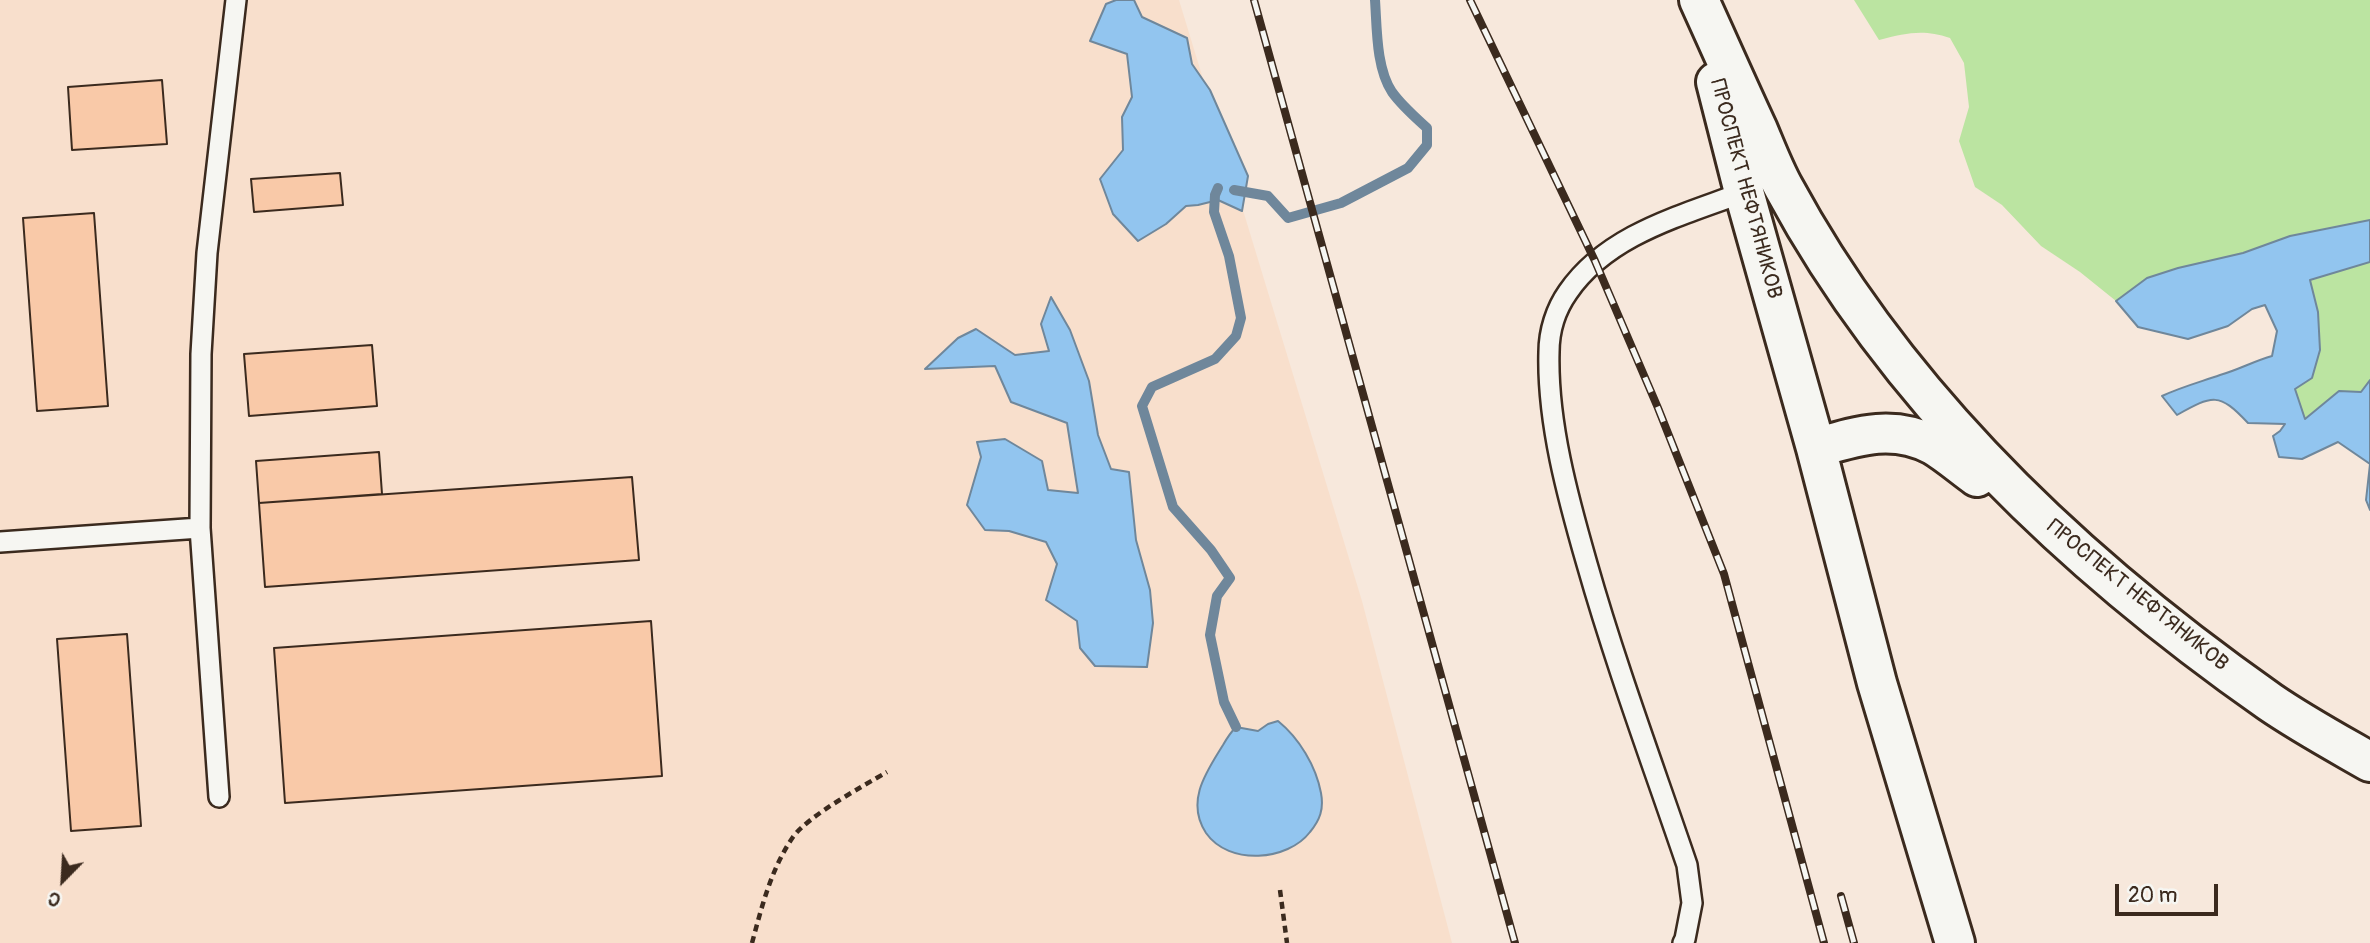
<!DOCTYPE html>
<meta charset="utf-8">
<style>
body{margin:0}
#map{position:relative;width:2370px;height:943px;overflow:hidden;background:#f7e8dc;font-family:Pangolin,sans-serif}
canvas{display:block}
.north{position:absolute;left:28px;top:845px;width:70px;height:70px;-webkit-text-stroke:5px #f6f6f2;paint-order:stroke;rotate:204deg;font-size:19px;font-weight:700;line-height:28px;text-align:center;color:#3b2a1e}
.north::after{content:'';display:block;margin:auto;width:24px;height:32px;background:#3b2a1e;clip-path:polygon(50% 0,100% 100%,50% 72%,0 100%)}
.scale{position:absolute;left:2115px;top:884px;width:103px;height:32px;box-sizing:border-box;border:4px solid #3b2a1e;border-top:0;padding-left:9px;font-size:21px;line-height:24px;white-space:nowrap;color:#3b2a1e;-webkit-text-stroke:5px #f6f6f2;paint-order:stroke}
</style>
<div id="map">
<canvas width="2370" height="943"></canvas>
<div class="north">С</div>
<div class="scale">20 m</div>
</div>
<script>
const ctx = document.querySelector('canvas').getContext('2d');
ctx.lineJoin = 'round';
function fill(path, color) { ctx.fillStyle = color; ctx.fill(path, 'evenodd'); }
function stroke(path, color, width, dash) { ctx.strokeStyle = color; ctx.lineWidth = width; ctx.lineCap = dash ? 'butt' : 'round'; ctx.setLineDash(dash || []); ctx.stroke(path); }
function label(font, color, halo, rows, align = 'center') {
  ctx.font = font + ' Pangolin,sans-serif'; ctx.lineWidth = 5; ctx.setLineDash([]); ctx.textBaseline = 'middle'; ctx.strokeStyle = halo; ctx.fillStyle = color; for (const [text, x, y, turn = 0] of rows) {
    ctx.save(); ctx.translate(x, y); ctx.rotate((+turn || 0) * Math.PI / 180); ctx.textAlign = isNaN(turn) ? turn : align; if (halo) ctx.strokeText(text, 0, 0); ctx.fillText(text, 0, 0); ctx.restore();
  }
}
fill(new Path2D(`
 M0 0H1179L1362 601 1452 943H0Z`), '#f8dfcc');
fill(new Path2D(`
 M1854 0H2370V220L2290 236 2243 253 2178 268 2147 278 2116 301 2080 272 2041 246 2002 205 1975 187 1959 141 1969 107 1964 63 1950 38C1923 29 1907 33 1879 40Z
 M2370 262V380L2361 392 2339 391 2304 419 2295 389 2312 378 2320 350 2318 312 2310 280Z`), '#bbe4a1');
const water = new Path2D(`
 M1116 0H1134L1142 17 1187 38 1192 64 1210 90 1248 176 1242 211 1218 200 1198 205 1186 206 1166 224 1138 241 1113 214 1100 179 1123 150 1122 117 1132 97 1127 54 1090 41 1106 4Z
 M2370 220V262L2310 280 2318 312 2320 350 2312 378 2295 389 2305 419 2339 391 2361 392 2370 380V510L2366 500 2370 464 2338 442 2302 459 2279 457 2273 436 2280 431 2285 424 2248 423C2219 392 2213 395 2177 415L2162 396C2181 387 2200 382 2220 375 2238 370 2254 361 2272 356L2277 331 2265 305 2252 309 2228 326 2188 339 2138 327 2116 301 2147 278 2178 268 2243 253 2290 236Z
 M1051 297 1070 330 1089 381 1098 435 1111 469 1129 472 1136 540 1150 590 1153 623 1147 667 1095 666 1080 648 1077 621 1046 600 1057 564 1046 542 1009 531 985 530 967 505 981 457 977 442 1005 439 1042 461 1048 490 1078 493 1067 423 1011 402 995 366 925 369 958 338 976 329 1015 355 1049 351 1041 324Z
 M1278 721C1299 738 1316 766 1321 793 1324 809 1320 820 1310 832 1288 861 1229 866 1206 833 1185 801 1207 771 1223 745 1227 738 1230 733 1236 727L1258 731 1268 724Z`);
fill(water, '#92c5ef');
stroke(water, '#6f879b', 2);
stroke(new Path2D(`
 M1218 188 1215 195 1214 212 1229 256 1241 318 1236 336 1215 359 1152 387 1142 406 1173 507 1211 550 1230 578 1217 596 1210 635 1224 702 1236 727
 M1234 190 1268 196 1288 218 1341 203 1408 168 1427 145V128C1415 117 1402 106 1392 92 1376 68 1377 28 1375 0`), '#6f879b', 10);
const building = new Path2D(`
 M162 80 167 144 72 150 68 87Z
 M340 173 343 205 254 212 251 179Z
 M94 213 108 406 37 411 23 218Z
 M372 345 377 406 249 416 244 354Z
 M379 452 382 494 259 503 256 461Z
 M632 477 639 560 265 587 259 503Z
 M651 621 662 776 285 803 274 648Z
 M127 634 141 826 71 831 57 639Z`);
fill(building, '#f9c9a8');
stroke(building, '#3b2a1e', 2);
const service = new Path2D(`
 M200 528 201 354 207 253 236 0
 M0 542 200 528 219 797
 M1683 943 1685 939 1692 903 1687 865C1653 765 1616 666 1587 564 1568 498 1547 422 1549 352 1549 331 1556 309 1568 292 1608 234 1681 216 1744 192`);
const secondary = new Path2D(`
 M1699 0C1719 44 1738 87 1758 130 1766 149 1774 170 1784 188 1898 399 2076 566 2270 702 2302 724 2337 743 2370 762
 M1716 82 1744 192 1816 448 1877 683 1955 943
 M1816 448C1857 436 1892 424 1933 445 1948 454 1963 467 1977 477`);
stroke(service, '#3b2a1e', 24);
stroke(secondary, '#3b2a1e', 44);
stroke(new Path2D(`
 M1280 890 1287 943
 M752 943C762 906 771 869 793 837 808 816 863 786 887 772`), '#3b2a1e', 4.5, [7, 5]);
stroke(service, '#f6f6f2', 19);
stroke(secondary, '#f6f6f2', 38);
const rail = new Path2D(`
 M1254 0 1515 943
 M1470 0 1595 261 1658 408 1724 574 1824 943
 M1841 896 1854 943`);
stroke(rail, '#3b2a1e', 8);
stroke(rail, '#f6f6f2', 5, [16]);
label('21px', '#3b2a1e', '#f6f6f2', [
 ["ПРОСПЕКТ НЕФТЯНИКОВ",1745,189,75],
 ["ПРОСПЕКТ НЕФТЯНИКОВ",2137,596,39]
]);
</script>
